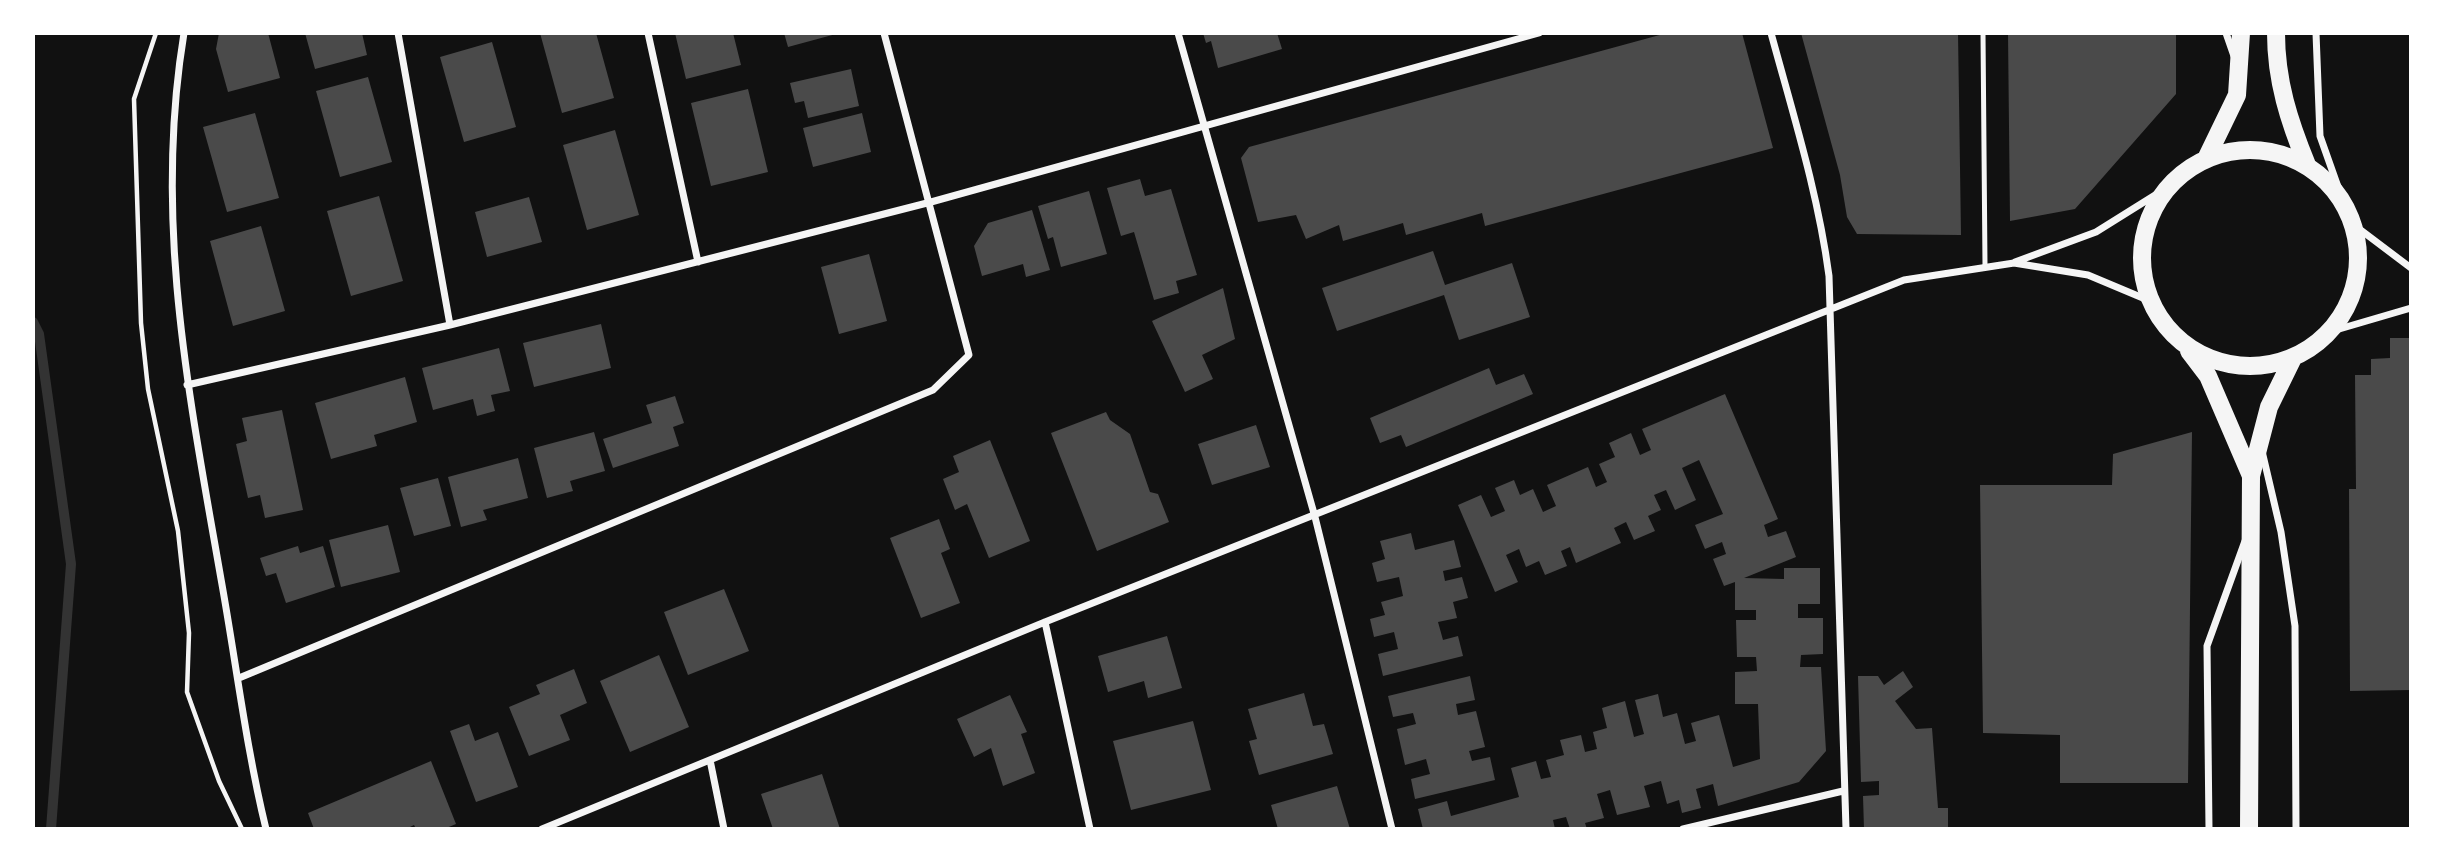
<!DOCTYPE html>
<style>
body{margin:0}
#map{position:relative;width:2444px;height:862px;overflow:hidden;background:#111;font-family:Ubuntu,sans-serif}
canvas{display:block}
.frame{position:absolute;inset:0;border:35px solid #fff;pointer-events:none}
</style>
<div id="map">
<canvas width="2444" height="862"></canvas>
<div class="frame"></div>
</div>
<script>
const ctx = document.querySelector('canvas').getContext('2d');
ctx.lineJoin = 'round';
function stroke(path, color, width, dash) { ctx.strokeStyle = color; ctx.lineWidth = width; ctx.lineCap = dash ? 'butt' : 'round'; ctx.setLineDash(dash || []); ctx.stroke(path); }
function fill(path, color) { ctx.fillStyle = color; ctx.fill(path, 'evenodd'); }
stroke(new Path2D(`
 M33 322 39 334 71 564 51 829`), '#333', 10);
fill(new Path2D(`
 M219 33H268L280 78 228 92 216 49Z
 M305 33H362L367 55 315 69Z
 M540 33H596L614 98 562 113Z
 M675 33H733L741 65 686 79Z
 M784 33H835L836 34 788 47Z
 M1203 33H1277L1282 49 1218 68 1211 41 1206 43Z
 M1667 33H1742L1773 148 1485 226 1482 213 1406 235 1403 223 1343 241 1339 225 1306 239 1296 215 1258 222 1241 158 1249 147Z
 M1801 33H1958L1961 235 1857 234 1847 217 1840 175Z
 M2008 33H2176V94L2075 209 2010 221Z
 M492 42 516 127 464 142 440 57Z
 M851 69 859 106 808 118 804 101 795 103 790 83Z
 M368 77 392 162 340 177 316 91Z
 M748 89 768 172 711 186 691 103Z
 M255 113 279 198 227 212 203 127Z
 M862 113 871 152 813 167 803 128Z
 M615 130 639 215 587 230 563 145Z
 M1140 179 1145 196 1171 189 1197 275 1176 281 1179 293 1154 300 1134 232 1121 236 1107 188Z
 M1089 191 1107 254 1061 267 1053 237 1048 239 1038 206Z
 M379 196 403 281 351 296 327 211Z
 M529 197 542 242 487 257 475 212Z
 M1032 210 1050 270 1026 277 1023 264 982 276 974 246 988 223Z
 M261 226 285 311 233 326 210 241Z
 M1433 251 1445 285 1512 263 1530 317 1459 340 1444 295 1337 331 1322 288Z
 M869 254 887 321 839 334 821 267Z
 M1223 288 1235 339 1202 355 1213 379 1185 392 1152 321Z
 M601 324 611 368 534 387 523 343Z
 M2390 338H2411V690L2350 691 2349 489H2356L2355 375H2371V359L2390 358Z
 M499 348 510 391 491 395 495 411 477 416 473 399 433 410 422 368Z
 M1489 368 1496 385 1524 374 1533 394 1406 447 1401 435 1380 443 1370 418Z
 M405 377 417 422 374 435 377 446 331 459 315 403Z
 M1725 394 1778 519 1764 525 1768 537 1786 531 1796 557 1744 578 1784 579V568H1820V604H1798V618H1823V654L1801 655 1800 667H1821L1826 751 1799 782 1718 806 1713 784 1696 789 1701 808 1682 813 1679 800 1667 804 1661 781 1644 786 1650 807 1617 815 1610 790 1597 794 1604 818 1585 823 1587 829H1570L1566 817 1553 820 1555 829H1423L1418 809 1447 801 1451 816 1519 797 1511 768 1536 761 1541 779 1551 777 1546 760 1564 755 1560 740 1581 735 1585 752 1597 749 1593 732 1607 728 1602 708 1625 701 1634 737 1644 734 1635 700 1658 694 1663 717 1677 713 1685 744 1696 741 1691 723 1719 715 1733 767 1760 759 1758 704H1735V672L1757 671 1756 657H1737L1736 620H1756V610H1735V582L1724 586 1713 559 1726 554 1722 542 1705 549 1695 525 1723 514 1699 460 1682 468 1696 500 1675 510 1666 490 1654 495 1661 510 1648 516 1655 531 1634 540 1626 522 1614 528 1621 543 1576 563 1570 547 1561 551 1567 566 1545 575 1539 561 1526 567 1519 549 1506 555 1518 582 1495 592 1458 505 1481 495 1491 517 1505 511 1495 488 1514 480 1520 495 1533 489 1543 512 1556 506 1547 485 1588 467 1596 487 1607 482 1599 464 1615 457 1609 443 1631 433 1640 455 1651 450 1642 429Z
 M675 396 684 423 673 427 679 446 613 468 603 439 652 423 646 405Z
 M282 410 303 510 265 518 260 495 248 498 236 444 247 441 242 418Z
 M1106 412 1110 420 1130 434 1150 492 1158 494 1169 522 1097 551 1051 433Z
 M1256 425 1270 467 1212 485 1198 444Z
 M594 432 605 471 570 481 573 491 547 498 534 448Z
 M2192 432 2188 783H2060V735L1983 733 1980 485H2112L2113 454Z
 M990 440 1030 541 989 558 967 504 955 510 943 479 959 472 953 456Z
 M518 458 528 498 483 510 487 520 461 527 448 477Z
 M438 478 451 526 414 536 400 488Z
 M939 519 950 549 941 553 960 603 921 618 890 538Z
 M388 525 400 572 341 587 329 540Z
 M1411 533 1415 550 1454 540 1461 567 1443 571 1445 581 1462 577 1468 598 1453 602 1457 618 1438 622 1443 640 1458 636 1463 656 1383 676 1378 654 1398 649 1394 632 1374 637 1370 619 1385 615 1381 602 1403 596 1399 577 1377 582 1372 563 1385 559 1380 541Z
 M298 546 300 553 323 546 335 587 286 603 276 573 266 576 260 558Z
 M724 589 749 651 688 675 664 612Z
 M1167 636 1182 688 1148 698 1144 681 1108 692 1098 656Z
 M659 655 689 727 630 752 600 681Z
 M574 669 587 703 560 715 570 740 529 756 509 707 540 694 536 685Z
 M1903 671 1913 687 1895 701 1916 729 1932 728 1938 808H1948V829H1864L1863 796 1879 795V781L1861 782 1858 676H1878L1884 685Z
 M1470 676 1475 700 1456 704 1458 715 1476 711 1485 747 1469 751 1472 761 1490 757 1495 780 1415 799 1411 779 1430 774 1426 759 1405 765 1397 729 1416 724 1413 713 1393 717 1388 696Z
 M1304 693 1313 726 1324 724 1333 754 1259 775 1249 741 1257 739 1248 709Z
 M1010 695 1027 732 1021 734 1035 773 1003 786 991 748 974 757 957 719Z
 M1193 721 1211 790 1131 810 1113 741Z
 M469 724 475 741 498 732 518 787 476 802 450 731Z
 M431 761 456 824 444 829H416L414 825 406 829H314L308 813Z
 M822 774 840 829H773L761 794Z
 M1337 786 1350 829H1278L1271 805Z`), '#4a4a4a');
stroke(new Path2D(`
 M156 33 134 99 141 323 148 389 178 531 189 633 187 692 219 781 242 829`), '#f5f5f5', 4.5);
stroke(new Path2D(`
 M1983 33 1985 265`), '#f5f5f5', 5);
stroke(new Path2D(`
 M184 33C153 221 189 395 221 579 236 662 246 747 266 829
 M398 33 450 325
 M648 33 698 262
 M1178 33 1315 517 1392 829
 M1771 33C1793 114 1818 193 1829 276L1846 829
 M2226 33 2234 56
 M2316 33 2320 136 2343 201
 M2354 225 2411 268
 M2015 262 2096 232 2168 187
 M2329 332 2411 308
 M187 385 450 325 931 202 1539 33
 M2262 451 2281 532 2295 626 2296 829
 M1045 622 1090 829
 M239 678 933 390 969 355 884 33
 M710 760 724 829
 M542 829 1045 622 1904 280 2014 263 2088 275 2150 301
 M1683 829 1843 791
 M2209 829 2207 646 2245 541`), '#f5f5f5', 7);
stroke(new Path2D(`
 M2276 33C2276 81 2289 121 2307 165
 M2142 258a108 108 0 1 1 216 0a108 108 0 1 1-216 0Z
 M2206 159 2237 95 2241 33
 M2189 351 2208 376 2251 476
 M2249 829 2251 476 2269 407 2293 358`), '#f5f5f5', 18);
</script>
